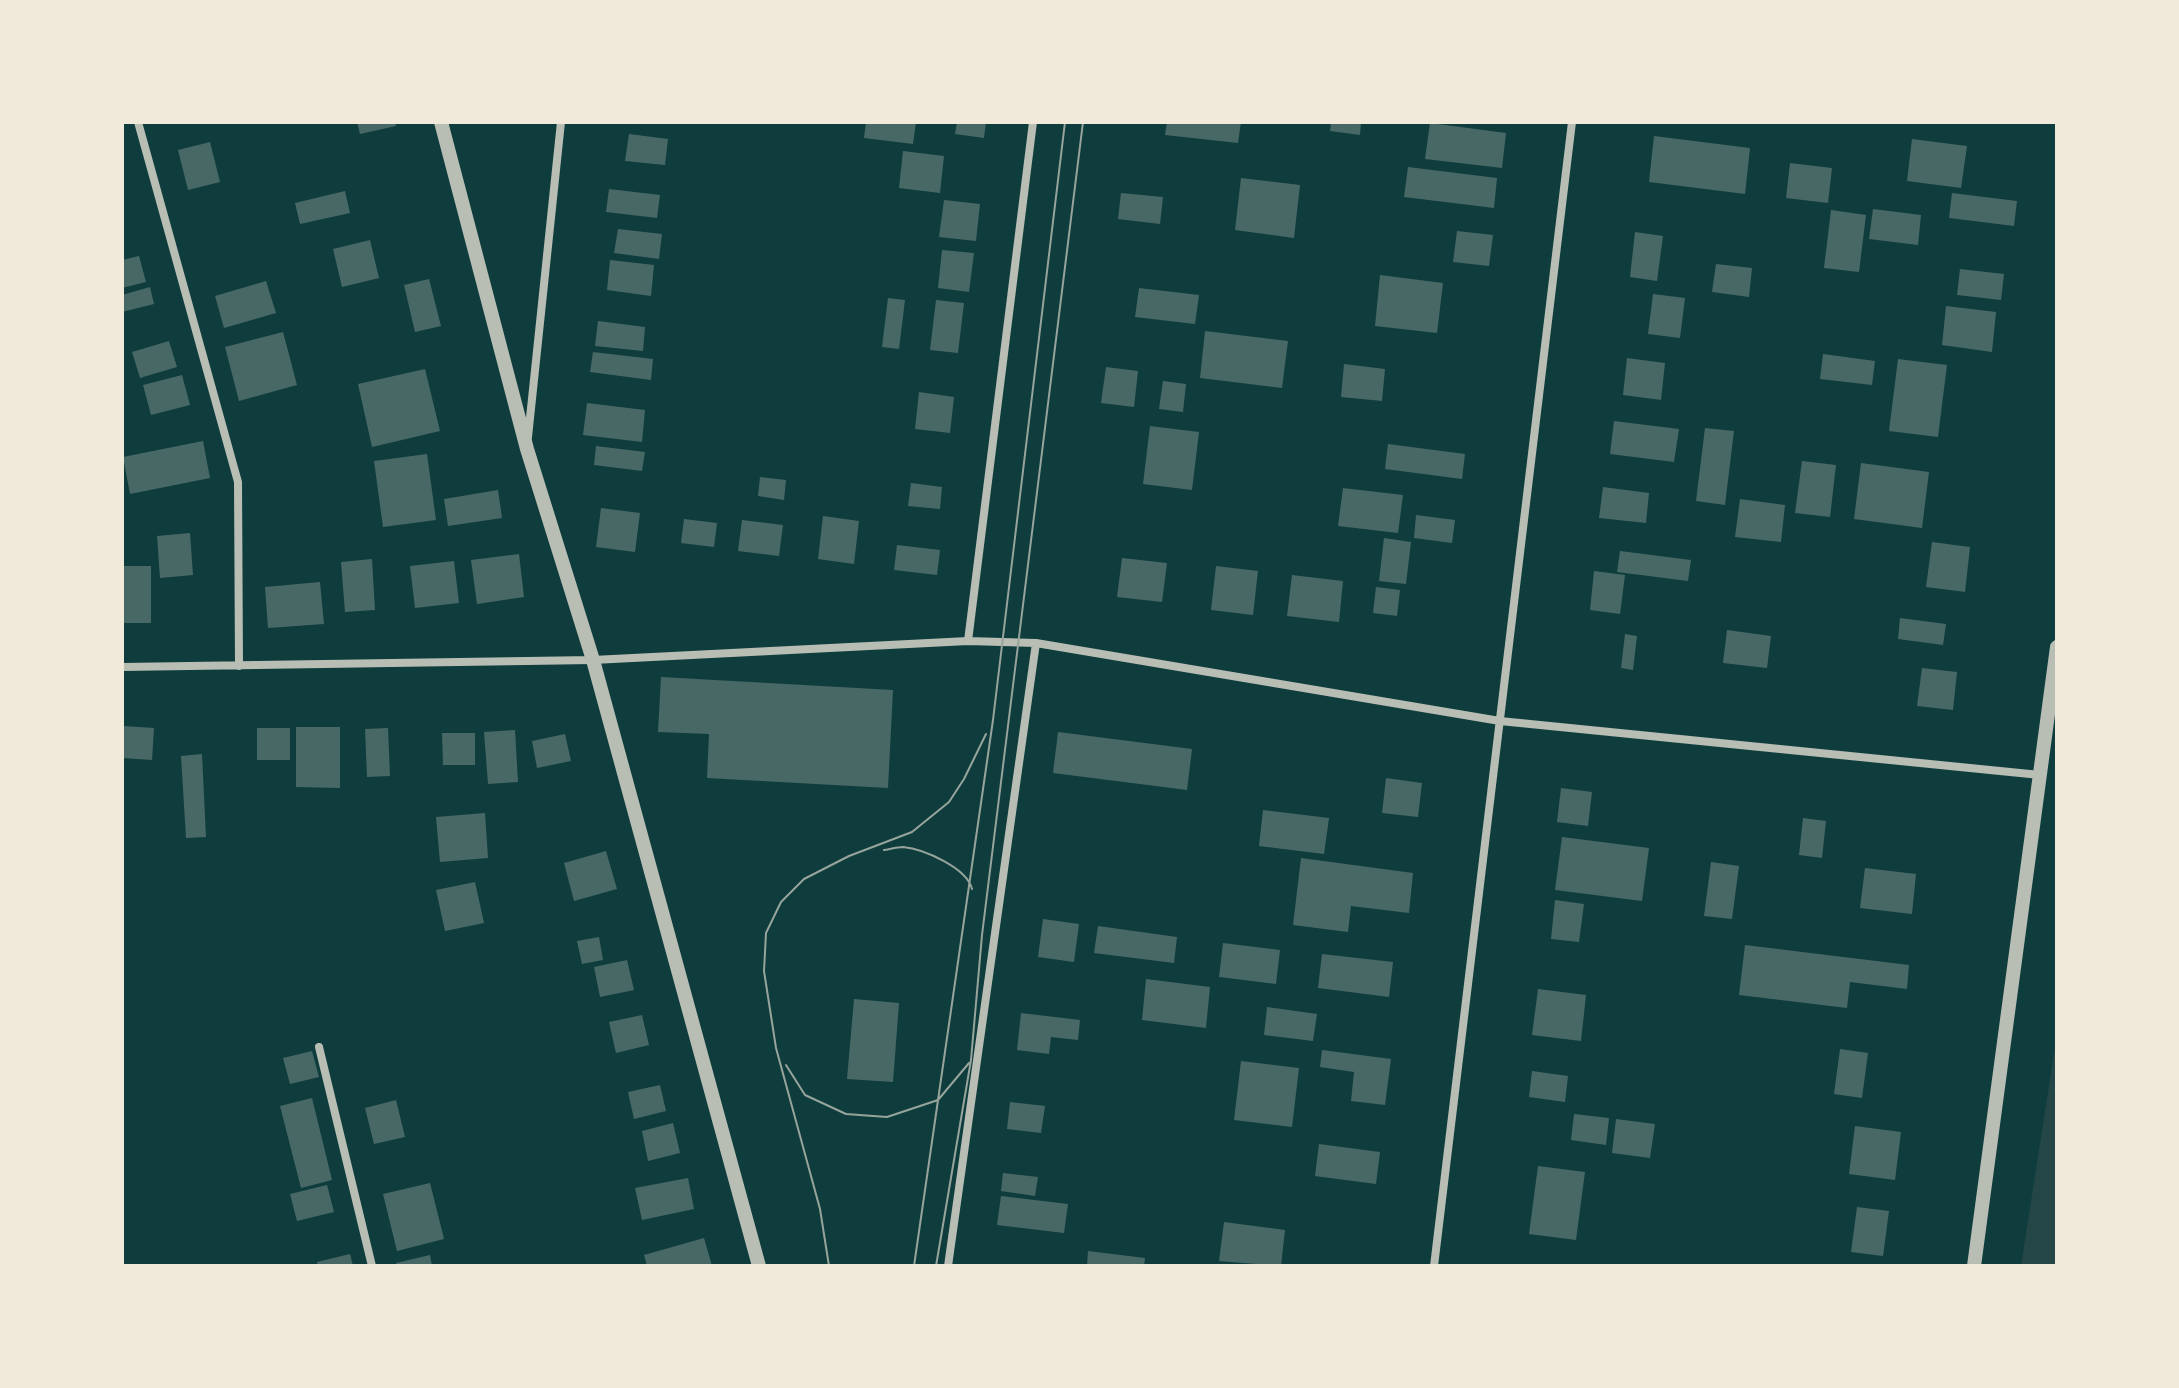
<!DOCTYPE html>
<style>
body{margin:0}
#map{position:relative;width:2179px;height:1388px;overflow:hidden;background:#0f3d3e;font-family:Manrope,sans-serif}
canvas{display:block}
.frame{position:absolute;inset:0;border:124px solid #f1e9da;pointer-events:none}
</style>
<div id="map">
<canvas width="2179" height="1388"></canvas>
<div class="frame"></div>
</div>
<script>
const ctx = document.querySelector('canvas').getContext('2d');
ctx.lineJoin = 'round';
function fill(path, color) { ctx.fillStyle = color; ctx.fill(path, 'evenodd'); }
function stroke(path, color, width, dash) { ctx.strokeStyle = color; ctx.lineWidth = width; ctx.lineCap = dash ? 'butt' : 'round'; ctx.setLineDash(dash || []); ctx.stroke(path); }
fill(new Path2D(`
 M2057 1034V1266H2021Z`), '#244646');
fill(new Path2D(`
 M357 122H395L396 126 360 134Z
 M866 122H916L913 144 864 138Z
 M957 122H986L984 138 955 134Z
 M1167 122H1241L1238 143 1165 135Z
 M1331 122H1361L1360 135 1330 131Z
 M1430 123 1506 133 1502 168 1425 159Z
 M629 134 668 139 665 165 625 161Z
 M1654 136 1750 148 1745 194 1649 182Z
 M1912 139 1967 146 1961 188 1907 181Z
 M210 142 220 182 188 190 178 150Z
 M903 151 944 156 940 193 899 188Z
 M1790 163 1832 168 1828 203 1786 198Z
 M1408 167 1497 178 1494 208 1404 197Z
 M1241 178 1300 185 1294 238 1235 230Z
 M609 189 660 195 657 218 606 212Z
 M345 191 350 213 300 224 295 203Z
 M1121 193 1163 197 1160 224 1118 219Z
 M1952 193 2017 201 2014 226 1949 218Z
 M944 200 980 204 976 241 939 237Z
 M1873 209 1921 215 1918 245 1869 239Z
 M1831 210 1866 215 1859 272 1824 268Z
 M618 229 662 234 659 259 614 253Z
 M1457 231 1493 235 1489 266 1453 262Z
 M1635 232 1663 236 1657 281 1630 277Z
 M370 240 379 278 342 287 333 249Z
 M942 250 974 253 969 292 938 288Z
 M139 256 146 282 122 288V260Z
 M610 260 654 265 651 296 607 290Z
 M1716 264 1752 268 1749 297 1712 292Z
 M1960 269 2004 274 2001 300 1957 295Z
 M1380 275 1443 283 1437 333 1375 326Z
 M429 279 441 326 415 332 404 285Z
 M266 281 276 313 224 328 215 296Z
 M150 287 154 304 122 312V295Z
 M1139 288 1199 295 1195 324 1135 317Z
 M1653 294 1685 298 1680 338 1648 334Z
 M888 298 905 300 899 349 882 347Z
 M936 300 964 303 958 353 930 350Z
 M1946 306 1996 312 1992 352 1942 345Z
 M598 321 645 327 643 351 595 346Z
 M1205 331 1288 341 1282 388 1200 378Z
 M283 332 297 385 239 401 225 347Z
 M169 341 177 367 140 378 132 352Z
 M593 352 653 359 651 380 590 372Z
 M1823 354 1875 361 1872 385 1820 379Z
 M1627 358 1665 363 1661 400 1623 395Z
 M1898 359 1947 365 1938 437 1889 431Z
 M1344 364 1385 369 1382 401 1341 397Z
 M1106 367 1138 371 1134 407 1101 403Z
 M425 369 440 431 372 447 358 384Z
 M182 375 190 405 151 415 143 385Z
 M1163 381 1186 384 1183 412 1159 409Z
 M919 392 954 397 950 433 915 429Z
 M587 403 645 410 642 442 583 435Z
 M1614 421 1679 429 1674 462 1610 454Z
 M1150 426 1199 432 1192 490 1143 484Z
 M1705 428 1734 431 1725 505 1696 501Z
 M203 441 210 478 130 494 123 457Z
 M1388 444 1465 454 1462 479 1385 469Z
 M596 446 645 452 642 471 594 465Z
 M427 454 436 520 383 527 374 461Z
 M1802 461 1836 465 1830 517 1795 513Z
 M1861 463 1929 472 1922 528 1854 519Z
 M760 477 786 480 784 500 758 496Z
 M911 483 942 487 940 509 908 506Z
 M1603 487 1649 493 1646 523 1599 518Z
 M1343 488 1403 495 1398 533 1338 526Z
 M498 490 502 518 448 526 444 499Z
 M1740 499 1785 505 1781 542 1735 537Z
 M601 508 640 513 635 552 596 547Z
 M1416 515 1455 520 1452 543 1414 538Z
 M823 516 859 521 854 564 818 559Z
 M684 519 717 523 714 547 681 543Z
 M742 520 783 525 779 556 738 551Z
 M190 533 193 575 160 578 157 536Z
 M1384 538 1411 542 1406 584 1379 581Z
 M1932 542 1970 547 1965 592 1926 587Z
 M897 545 940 550 937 575 894 570Z
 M1620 551 1691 560 1688 581 1617 572Z
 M519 554 524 597 477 604 471 560Z
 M1122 558 1167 563 1162 602 1117 597Z
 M372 559 375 610 345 612 341 562Z
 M454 561 459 603 415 608 410 566Z
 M122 566H151V623H122Z
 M1216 566 1258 571 1253 615 1211 610Z
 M1594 571 1625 575 1620 614 1590 610Z
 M1292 575 1343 581 1339 622 1287 616Z
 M320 582 324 624 268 628 265 587Z
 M1376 587 1400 590 1397 616 1373 613Z
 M1900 618 1946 624 1943 645 1898 639Z
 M1727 630 1771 636 1767 668 1723 663Z
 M1625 634 1637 636 1633 670 1621 668Z
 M1922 668 1957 672 1953 710 1917 706Z
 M661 677 893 690 888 788 707 778 709 734 658 732Z
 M123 726 154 728 152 760 122 758Z
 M296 727H340V788L296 787Z
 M257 728H290V760H257Z
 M388 728 390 776 367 777 365 729Z
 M515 730 518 782 488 784 484 732Z
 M1058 732 1192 749 1187 790 1053 773Z
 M442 733H475V765H443Z
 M565 734 571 761 537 768 532 741Z
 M202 754 206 837 186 838 181 756Z
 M1386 778 1422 783 1418 817 1382 813Z
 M1561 788 1592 792 1588 826 1557 822Z
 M1263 810 1329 818 1324 854 1259 846Z
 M485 813 488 858 440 862 436 817Z
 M1803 818 1826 821 1822 858 1799 855Z
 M1562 837 1649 848 1642 901 1555 890Z
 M606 851 617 889 574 901 564 863Z
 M1301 858 1413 873 1409 913 1351 906 1348 932 1293 925Z
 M1711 862 1739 866 1732 919 1704 916Z
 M1865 868 1916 874 1912 914 1860 908Z
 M475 882 484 923 445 931 436 890Z
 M1555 900 1584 904 1579 942 1551 939Z
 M1043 919 1079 924 1074 962 1038 957Z
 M1098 926 1177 937 1174 963 1094 953Z
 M599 937 603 960 582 964 577 941Z
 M1223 943 1280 950 1276 984 1219 977Z
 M1745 945 1909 965 1907 989 1850 982 1847 1008 1739 995Z
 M1322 954 1393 962 1389 997 1318 988Z
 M627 960 634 990 600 997 594 967Z
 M1146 979 1210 987 1206 1028 1142 1020Z
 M1538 989 1586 995 1581 1041 1532 1035Z
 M854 999 899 1003 893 1082 847 1079Z
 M1267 1007 1317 1014 1313 1041 1264 1035Z
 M1021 1013 1080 1020 1078 1040 1051 1037 1049 1054 1017 1050Z
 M642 1015 649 1045 616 1053 609 1022Z
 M1840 1049 1868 1053 1862 1098 1834 1094Z
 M1322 1050 1391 1059 1385 1105 1351 1101 1354 1072 1320 1067Z
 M312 1051 319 1077 290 1084 283 1058Z
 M1241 1061 1299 1068 1292 1127 1234 1120Z
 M1532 1071 1568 1076 1565 1102 1529 1097Z
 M660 1085 666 1111 634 1119 628 1092Z
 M312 1098 332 1180 301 1188 280 1106Z
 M396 1100 405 1137 374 1144 365 1108Z
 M1010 1102 1045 1106 1041 1133 1007 1129Z
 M1574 1114 1609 1118 1606 1145 1571 1140Z
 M1616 1119 1655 1124 1650 1158 1612 1153Z
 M673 1123 680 1153 648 1161 642 1131Z
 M1855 1126 1901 1132 1895 1180 1849 1174Z
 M1319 1144 1380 1152 1376 1184 1315 1176Z
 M1538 1166 1585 1172 1576 1240 1529 1234Z
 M1003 1173 1038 1177 1035 1196 1001 1191Z
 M688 1178 694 1209 642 1220 635 1188Z
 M430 1183 444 1239 397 1251 383 1194Z
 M327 1185 334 1212 297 1221 290 1194Z
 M1001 1196 1068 1204 1064 1233 997 1225Z
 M1857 1207 1889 1211 1883 1256 1851 1252Z
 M1224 1222 1285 1230 1281 1266 1219 1261Z
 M704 1238 712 1266H647L644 1255Z
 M1088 1251 1145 1258 1144 1266H1087Z
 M350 1254 353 1266H318L317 1262Z
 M430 1255 432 1266H397L396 1263Z`), '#486865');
stroke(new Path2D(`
 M138 122 238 482 239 666
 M528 437 561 122
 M968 641 1033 122
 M122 667 593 660 968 641 1036 643 1500 721 2040 775
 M319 1047 372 1266
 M948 1266 1036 643
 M1434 1266 1572 122`), '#b8beb3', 8);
stroke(new Path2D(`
 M441 122 527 449 593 660 759 1266
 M1974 1266 2057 647`), '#b8beb3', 14);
stroke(new Path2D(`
 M884 850C890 849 898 847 903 847 924 849 967 868 972 889
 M786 1065 805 1095 846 1114 887 1117 938 1100 969 1063
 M829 1266 820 1209 776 1048 764 971 766 933 781 902 804 879 849 856 912 832 949 802 964 779 986 734
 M914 1266 993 720 1065 122
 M936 1266 971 1060 982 935 1083 122`), '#97a49c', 2);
</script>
